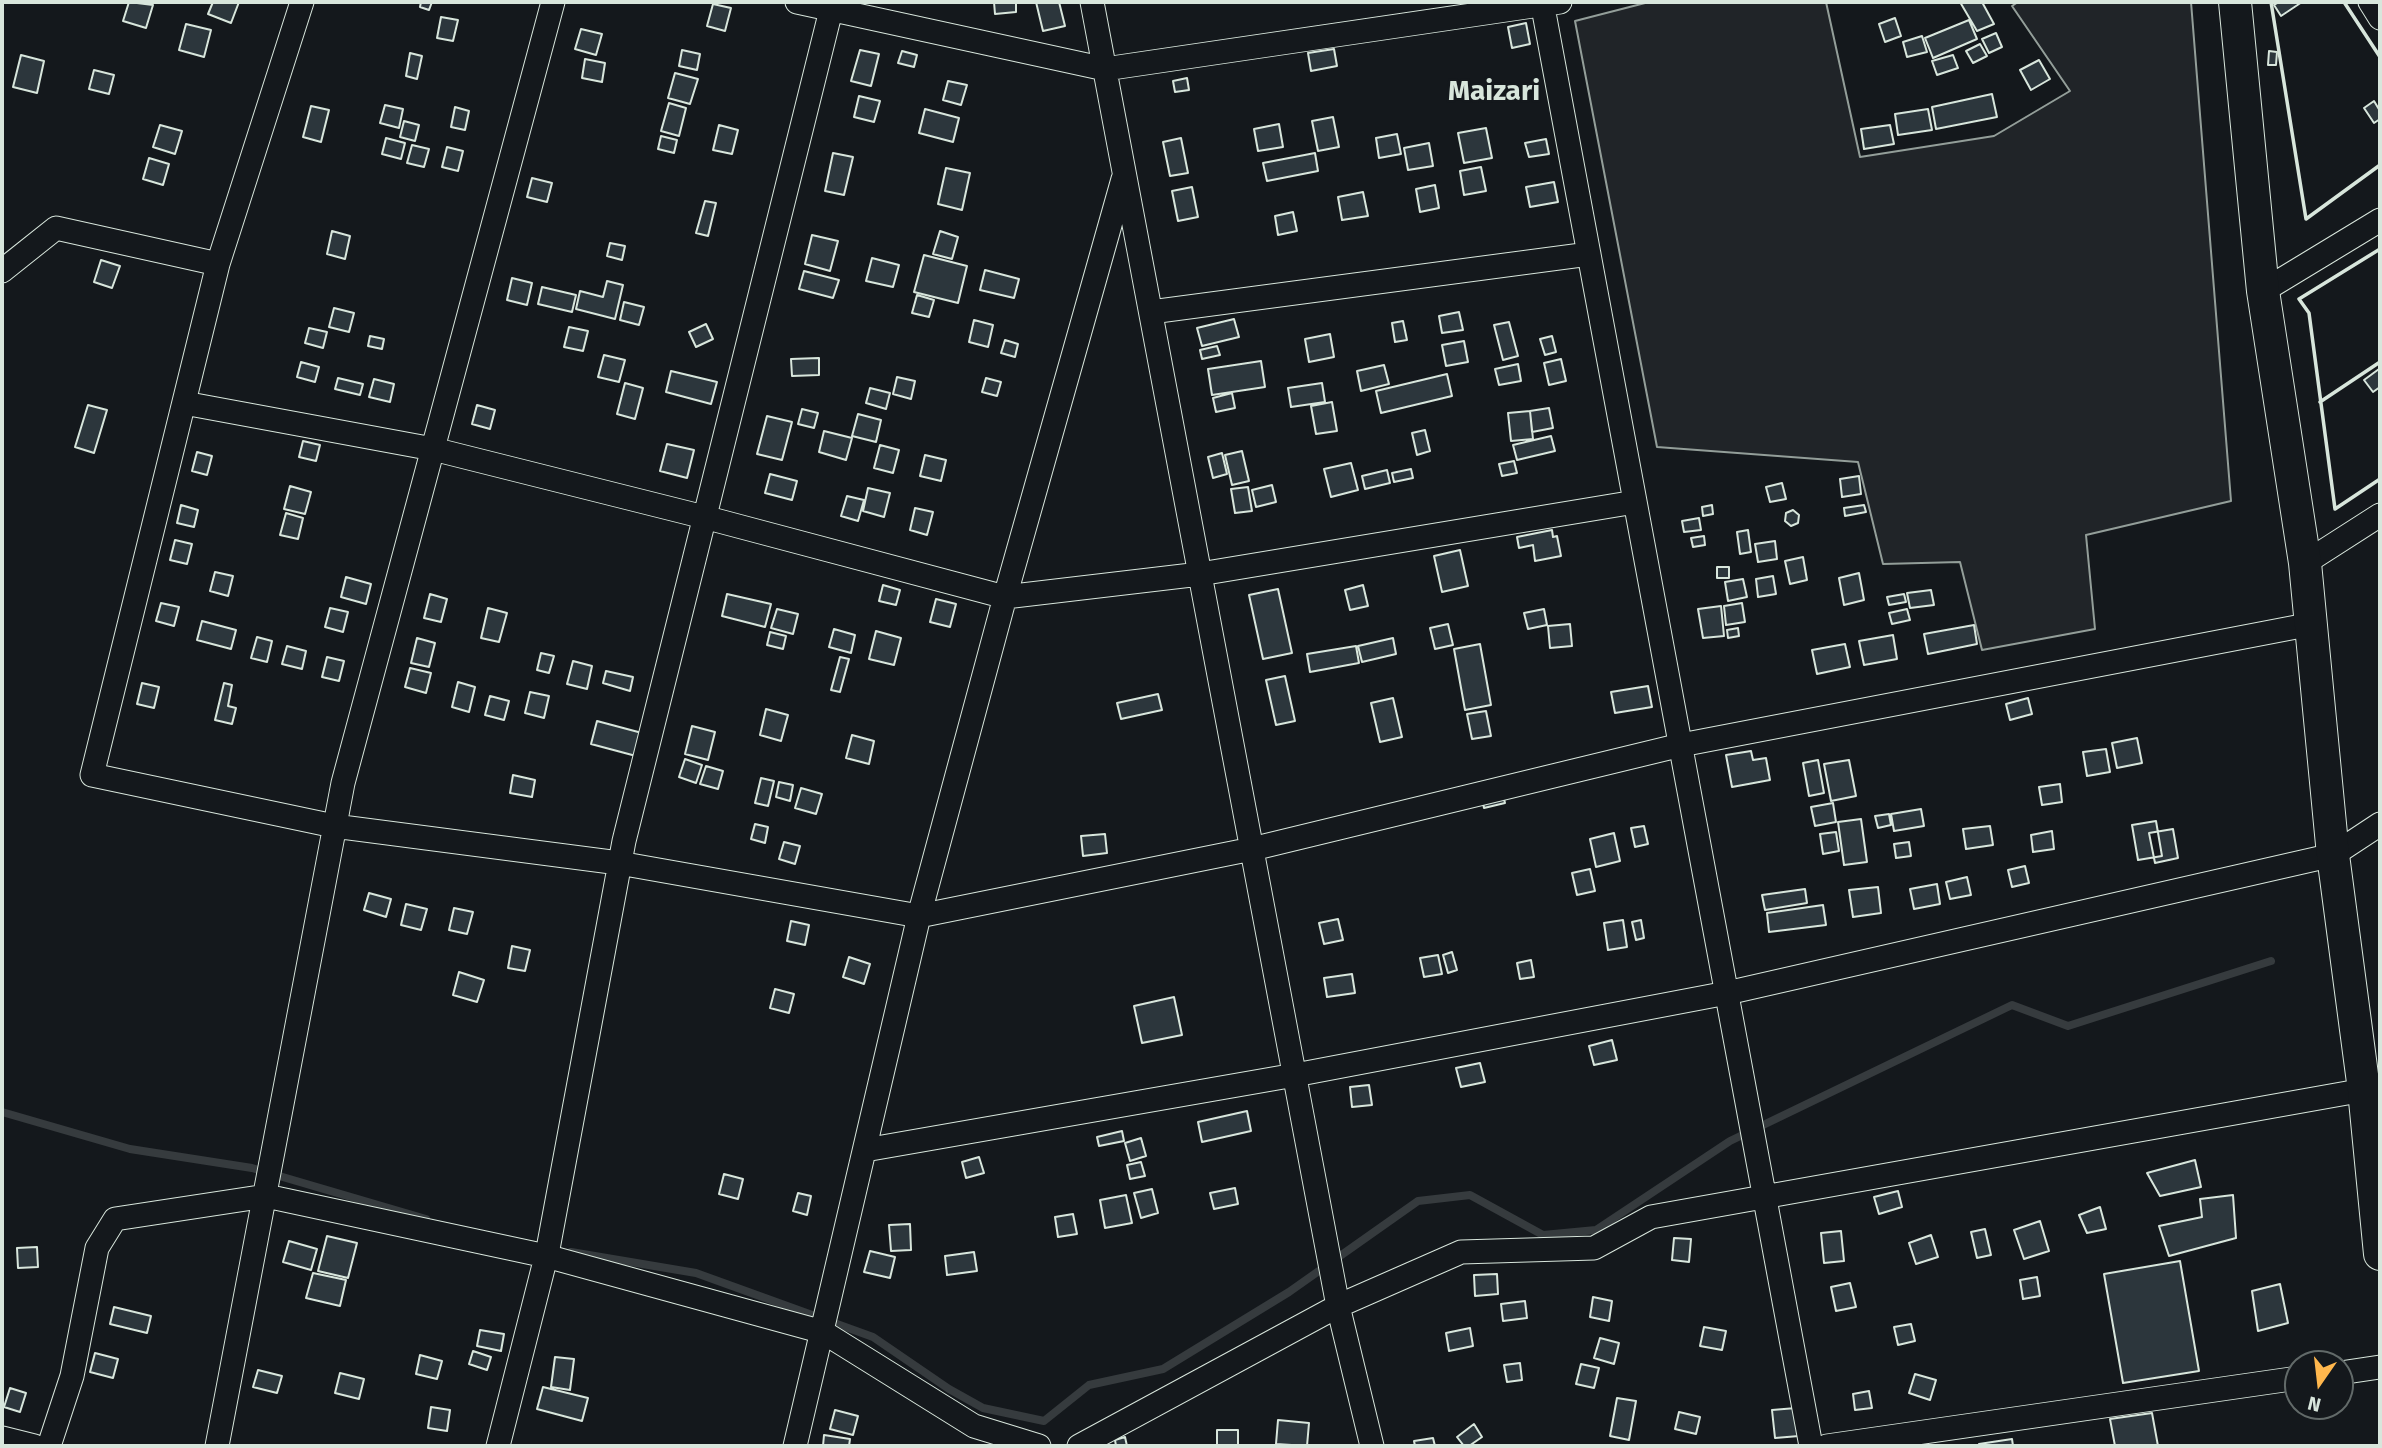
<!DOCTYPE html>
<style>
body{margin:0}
#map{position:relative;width:2382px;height:1448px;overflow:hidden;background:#14181c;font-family:"Fira Sans",sans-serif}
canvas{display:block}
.frame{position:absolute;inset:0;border:4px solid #d8e6dc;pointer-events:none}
.north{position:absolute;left:2284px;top:1350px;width:70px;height:70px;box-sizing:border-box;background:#14181c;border:2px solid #626a69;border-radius:50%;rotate:194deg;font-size:19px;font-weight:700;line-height:28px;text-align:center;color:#d8e6dc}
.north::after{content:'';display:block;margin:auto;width:24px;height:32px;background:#ffb74d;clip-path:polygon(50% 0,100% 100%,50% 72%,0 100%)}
</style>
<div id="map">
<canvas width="2382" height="1448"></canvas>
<div class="frame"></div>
<div class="north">N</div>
</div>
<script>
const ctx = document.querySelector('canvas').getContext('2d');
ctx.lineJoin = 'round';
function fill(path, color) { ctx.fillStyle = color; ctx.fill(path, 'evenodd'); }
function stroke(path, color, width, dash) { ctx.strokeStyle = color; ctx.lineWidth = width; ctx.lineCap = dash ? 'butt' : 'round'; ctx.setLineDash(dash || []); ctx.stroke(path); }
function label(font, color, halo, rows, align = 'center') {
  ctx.font = font + ' "Fira Sans",sans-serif'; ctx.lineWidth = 5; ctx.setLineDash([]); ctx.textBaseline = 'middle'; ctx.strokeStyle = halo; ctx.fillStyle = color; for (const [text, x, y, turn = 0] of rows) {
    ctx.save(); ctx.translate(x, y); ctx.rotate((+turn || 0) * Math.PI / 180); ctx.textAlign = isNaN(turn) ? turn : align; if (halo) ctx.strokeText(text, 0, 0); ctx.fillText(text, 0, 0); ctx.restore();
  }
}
const green = new Path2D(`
 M1649 2H1826L1860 157 1994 136 2070 91 2012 6 2018 2H2191L2231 501 2086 535 2095 629 1982 650 1960 562 1883 564 1858 462 1657 447 1575 21Z`);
fill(green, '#202428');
stroke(green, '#939e99', 2);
stroke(new Path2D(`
 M2 1112 130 1149 252 1168 426 1219
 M571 1252 696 1273 873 1337 949 1389 983 1408 1044 1421 1089 1385 1163 1369 1289 1292 1418 1201 1470 1195 1543 1235 1596 1230 1730 1141 2012 1005 2068 1026 2271 961`), '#363b3e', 8);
const building = new Path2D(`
 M129 2 153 5 146 28 123 21Z
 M213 2H239L231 23 208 14Z
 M421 2H432L429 10 420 7Z
 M994 2H1016V12L995 14Z
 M1036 2H1059L1065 26 1043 31Z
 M1960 2H1982L1994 24 1977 31Z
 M2279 2H2302L2281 16 2274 5Z
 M713 4 731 8 725 31 707 26Z
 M441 17 458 20 453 41 437 38Z
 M1895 18 1901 36 1885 42 1879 24Z
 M1969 20 1977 39 1933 58 1925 38Z
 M1526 23 1530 44 1512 48 1508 27Z
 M186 24 211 30 204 57 179 50Z
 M581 29 602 34 596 55 575 49Z
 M1996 33 2002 47 1989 53 1982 39Z
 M1922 36 1927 52 1907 57 1903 42Z
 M1980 44 1987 56 1973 63 1966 51Z
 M1334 49 1337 66 1311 71 1308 53Z
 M682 50 700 54 697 70 679 66Z
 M860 50 879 54 871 86 851 81Z
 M902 51 917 55 914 67 898 63Z
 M2269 51 2277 52 2276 65H2268Z
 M410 53 422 56 417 79 406 76Z
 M21 55 44 61 37 93 13 87Z
 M1953 55 1958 68 1937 75 1932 61Z
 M585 59 605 63 602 82 582 78Z
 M2039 60 2050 79 2031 90 2020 70Z
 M94 70 114 75 109 94 89 89Z
 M675 73 698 79 690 104 668 98Z
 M1187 78 1189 90 1175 92 1173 81Z
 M948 81 967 85 961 105 943 100Z
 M1992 94 1997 117 1936 129 1932 107Z
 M859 96 880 101 874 122 854 117Z
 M2374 101 2380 111V119L2374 123 2364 108Z
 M669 103 686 108 679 136 661 131Z
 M385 105 403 109 399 128 380 123Z
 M311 106 329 110 321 142 303 137Z
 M455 107 469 111 465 130 451 127Z
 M925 109 959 118 953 142 919 133Z
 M1928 109 1932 130 1898 135 1895 114Z
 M1333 117 1339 147 1318 151 1312 121Z
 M404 121 419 125 415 141 400 137Z
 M1279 124 1283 147 1258 151 1254 129Z
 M160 125 182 131 175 154 153 147Z
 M719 125 738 130 732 154 713 150Z
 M1890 125 1894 144 1864 149 1861 129Z
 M1486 128 1492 158 1464 163 1458 133Z
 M1397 134 1401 154 1379 158 1376 138Z
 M661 136 677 140 674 153 658 149Z
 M386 138 405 143 401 159 382 154Z
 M1181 138 1188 173 1170 176 1163 142Z
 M1546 139 1549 154 1529 157 1525 143Z
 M1429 143 1433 166 1408 170 1404 148Z
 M412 145 429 149 424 167 407 163Z
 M447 147 463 151 458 171 442 167Z
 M833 153 853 157 844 195 825 191Z
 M1315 153 1318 171 1267 181 1263 163Z
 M149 158 169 164 163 185 143 179Z
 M1481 167 1486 191 1464 195 1460 171Z
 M946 168 970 173 962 210 938 204Z
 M532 178 552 183 547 202 527 197Z
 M1554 182 1558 202 1530 207 1526 187Z
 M1435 185 1439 208 1420 212 1416 189Z
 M1192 187 1198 217 1178 221 1172 191Z
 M1363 192 1368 216 1342 220 1338 197Z
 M705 201 716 203 708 236 696 233Z
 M1293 212 1297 231 1278 235 1275 216Z
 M332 231 350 236 345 259 327 254Z
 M940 231 958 237 952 259 933 254Z
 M812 235 838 241 830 271 805 264Z
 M610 243 625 246 622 260 607 256Z
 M924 255 967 266 958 303 914 292Z
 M872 258 899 265 893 287 866 281Z
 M101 260 120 266 112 288 94 282Z
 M985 270 1019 279 1014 298 980 290Z
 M804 271 839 280 833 298 799 289Z
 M512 278 532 283 527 305 507 300Z
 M607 281 623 285 615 319 576 309 580 291 603 297Z
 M542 287 576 295 572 312 538 304Z
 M917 295 934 300 929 317 912 313Z
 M624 302 644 307 639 325 620 320Z
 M334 308 354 313 349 332 329 327Z
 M1459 312 1463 330 1442 333 1439 316Z
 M1234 319 1239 337 1202 346 1197 328Z
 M974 320 993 325 988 347 969 342Z
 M1403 321 1407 340 1395 342 1392 323Z
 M1509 322 1518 356 1503 360 1494 325Z
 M706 324 713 339 696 347 689 332Z
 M569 327 588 331 583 351 564 347Z
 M309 328 327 332 323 348 305 343Z
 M1330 334 1334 357 1309 362 1305 339Z
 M370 336 384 339 382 349 368 346Z
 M1552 336 1556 352 1545 355 1540 339Z
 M1005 340 1018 344 1015 357 1001 353Z
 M1464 341 1468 362 1446 366 1442 345Z
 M1217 346 1220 355 1202 359 1200 350Z
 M604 355 625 360 619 382 598 377Z
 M819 358V375L792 376 791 359Z
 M1561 359 1566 381 1549 385 1544 363Z
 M1261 361 1265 387 1212 395 1208 369Z
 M301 362 319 367 315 382 297 377Z
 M1518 364 1521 381 1499 385 1495 369Z
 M1384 365 1389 384 1361 391 1357 371Z
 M2379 369 2380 387 2373 392 2364 380Z
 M671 371 717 382 711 404 666 392Z
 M1447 374 1452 396 1381 413 1376 391Z
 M897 377 915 381 911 399 893 394Z
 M338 378 363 384 360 395 335 389Z
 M986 378 1001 382 997 396 982 392Z
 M374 379 394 384 390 402 369 397Z
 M625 383 643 388 635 419 617 414Z
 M1322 383 1325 402 1291 407 1288 388Z
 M870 388 890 393 886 409 866 403Z
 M1232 393 1235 408 1216 412 1213 398Z
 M1332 402 1337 431 1316 434 1311 406Z
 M88 405 107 410 94 453 75 447Z
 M477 405 495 410 490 429 472 424Z
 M1549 408 1553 428 1532 432 1530 411Z
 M802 409 818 413 814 428 798 424Z
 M1530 411 1533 439 1511 441 1508 413Z
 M858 414 881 420 876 442 852 436Z
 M767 416 792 422 782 460 757 454Z
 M1425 430 1430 451 1417 455 1412 433Z
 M824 431 852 438 846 460 819 452Z
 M1551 436 1555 451 1517 460 1513 445Z
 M303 441 320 445 316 461 299 457Z
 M667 444 694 450 687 478 660 471Z
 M880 445 899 450 893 473 874 468Z
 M1242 451 1249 481 1232 485 1225 455Z
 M197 452 212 456 207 475 192 471Z
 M1222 453 1227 474 1213 478 1208 457Z
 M925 455 946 460 941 481 920 476Z
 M1514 461 1517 473 1502 476 1499 464Z
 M1351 463 1358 490 1331 497 1324 469Z
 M1411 469 1413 478 1394 482 1392 473Z
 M1387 470 1390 483 1365 489 1362 476Z
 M770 474 797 481 792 500 765 493Z
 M1859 476 1861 494 1842 497 1840 479Z
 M1782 483 1786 499 1770 502 1766 487Z
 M1272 485 1276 502 1256 507 1252 490Z
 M290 486 311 492 305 514 284 509Z
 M1248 487 1252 511 1235 513 1231 489Z
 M868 488 890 493 884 517 863 511Z
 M847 496 864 500 858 521 841 516Z
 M181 505 198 510 194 527 177 523Z
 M1712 505 1713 514 1703 516 1702 507Z
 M1864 505 1866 512 1845 516 1844 508Z
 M915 508 933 512 927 535 910 530Z
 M1793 510 1799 515 1798 523 1791 526 1785 521 1786 513Z
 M286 513 303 518 298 539 280 535Z
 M1699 518 1701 530 1684 532 1682 521Z
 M1552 530 1553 537 1557 536 1561 556 1535 561 1533 545 1519 548 1517 537Z
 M1748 530 1751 552 1740 554 1737 532Z
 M1704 536 1705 545 1693 547 1691 538Z
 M175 540 192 544 187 564 170 560Z
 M1775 541 1777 559 1758 562 1755 544Z
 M1460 550 1468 586 1442 592 1434 556Z
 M1803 557 1807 580 1790 584 1785 561Z
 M1717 567H1729V578H1717Z
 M215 572 233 576 228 596 210 591Z
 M1859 573 1864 600 1844 605 1839 578Z
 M1773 576 1776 594 1758 597 1756 579Z
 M346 577 371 584 366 604 341 597Z
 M1743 579 1747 597 1728 601 1725 582Z
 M883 585 900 590 896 605 879 601Z
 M1363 585 1368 606 1350 610 1345 590Z
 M1278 589 1292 653 1263 659 1249 595Z
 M1931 590 1934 605 1910 608 1907 593Z
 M430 594 447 599 441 622 424 618Z
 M727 594 771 604 765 627 722 616Z
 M1904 594 1906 602 1889 605 1887 597Z
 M936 599 956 604 950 627 930 622Z
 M161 603 179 607 174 626 156 621Z
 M1742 603 1745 622 1726 625 1724 606Z
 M1721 606 1724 636 1703 638 1698 609Z
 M330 608 348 612 343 632 325 627Z
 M488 608 507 613 499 642 481 638Z
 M777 609 798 614 793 634 771 628Z
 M1544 609 1547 625 1528 629 1524 613Z
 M1907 609 1910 620 1892 624 1889 613Z
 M202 621 236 630 231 649 197 640Z
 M1448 624 1453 645 1435 649 1430 628Z
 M1570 624 1572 646 1550 648 1548 626Z
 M1974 625 1977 644 1928 654 1924 634Z
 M1738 628 1739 636 1728 638 1727 630Z
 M834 629 855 635 851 653 829 647Z
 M876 631 901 638 894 665 869 659Z
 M770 632 786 636 783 649 767 645Z
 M1893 635 1897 659 1864 665 1859 641Z
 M257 637 272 641 267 662 251 658Z
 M417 638 435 643 429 667 411 663Z
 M1393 638 1396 654 1362 662 1358 646Z
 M1480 644 1491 705 1465 710 1454 649Z
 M1845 644 1850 667 1817 674 1812 650Z
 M287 646 306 651 302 669 282 664Z
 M1356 646 1359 663 1310 672 1307 654Z
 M541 653 554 656 549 673 537 670Z
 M327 657 344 661 339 681 322 677Z
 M840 657 849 659 840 692 831 690Z
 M573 661 592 666 587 689 567 684Z
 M410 668 431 673 426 693 405 687Z
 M606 671 633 677 630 691 603 683Z
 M1285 676 1295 721 1276 725 1266 680Z
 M458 682 475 687 469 712 452 707Z
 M142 683 159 687 154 708 137 704Z
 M224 683 232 685 228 706 236 708 232 724 215 720Z
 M1648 686 1652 707 1615 713 1611 692Z
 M530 692 549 696 544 718 525 713Z
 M1158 694 1162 710 1121 719 1117 703Z
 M490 696 509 701 504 720 485 715Z
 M1393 698 1402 737 1380 742 1371 703Z
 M2028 698 2032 714 2010 720 2006 704Z
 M766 709 788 715 781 741 760 735Z
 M1486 711 1491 736 1472 739 1467 714Z
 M597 721 642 733 636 756 591 744Z
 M692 726 715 732 708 760 685 754Z
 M852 735 874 741 869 764 846 758Z
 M2137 738 2142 763 2117 768 2112 743Z
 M2106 749 2110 772 2087 776 2083 752Z
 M1751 751 1753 760 1766 758 1770 780 1732 787 1726 755Z
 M685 759 702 765 696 783 679 777Z
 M1818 760 1824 793 1809 796 1803 763Z
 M1849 760 1856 796 1831 801 1824 764Z
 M706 766 723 771 718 789 700 784Z
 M513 775 535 780 532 797 510 793Z
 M761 778 774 781 768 806 755 803Z
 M779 782 793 785 790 801 776 797Z
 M2060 784 2062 802 2042 805 2039 787Z
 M801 788 822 794 816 814 795 808Z
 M1502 791 1505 803 1484 808 1481 795Z
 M1833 803 1836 822 1815 826 1811 807Z
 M1921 809 1924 826 1894 831 1891 814Z
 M1889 814 1891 825 1878 828 1875 816Z
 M1861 819 1867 862 1844 865 1838 822Z
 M2156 821 2162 856 2138 860 2132 825Z
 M755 824 768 827 765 843 751 839Z
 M1644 826 1648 844 1635 847 1631 828Z
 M1990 826 1993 845 1966 849 1963 829Z
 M2173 829 2178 858 2155 863 2149 833Z
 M2052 831 2054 849 2033 852 2031 835Z
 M1836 832 1839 851 1823 854 1820 834Z
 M1614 833 1620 861 1596 867 1590 839Z
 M1105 834 1107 853 1083 856 1081 836Z
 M784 842 800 846 795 864 779 859Z
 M1909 842 1911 856 1896 858 1894 844Z
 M2025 866 2029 883 2012 887 2008 870Z
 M1590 869 1595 891 1577 895 1572 873Z
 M1967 877 1971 895 1950 899 1946 882Z
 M1937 884 1940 904 1914 909 1910 889Z
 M1878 887 1881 913 1853 917 1849 890Z
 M1805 889 1807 903 1765 910 1762 895Z
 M369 893 391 899 386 917 364 910Z
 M406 904 427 909 421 930 401 925Z
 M1823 905 1826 925 1769 932 1767 913Z
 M454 908 473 912 467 934 449 930Z
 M1338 919 1343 940 1324 944 1319 923Z
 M1623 920 1627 947 1608 950 1604 923Z
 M1641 920 1644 938 1636 940 1632 922Z
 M791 921 809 925 805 945 787 941Z
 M512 946 530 950 525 971 508 968Z
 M1452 952 1457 970 1448 973 1443 955Z
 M1438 955 1442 974 1424 977 1420 958Z
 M849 957 870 964 864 984 843 977Z
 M1531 960 1534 977 1520 979 1517 963Z
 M459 972 484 980 477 1002 453 995Z
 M1352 974 1355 993 1327 997 1324 978Z
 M775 989 794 994 789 1013 770 1008Z
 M1174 997 1182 1035 1142 1043 1134 1006Z
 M1612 1040 1617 1060 1594 1065 1589 1046Z
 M1480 1063 1485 1082 1461 1087 1456 1068Z
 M1369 1085 1372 1105 1352 1107 1350 1087Z
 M1247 1111 1251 1131 1202 1142 1198 1122Z
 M1122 1131 1124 1141 1099 1146 1097 1137Z
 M1141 1138 1146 1156 1130 1161 1125 1143Z
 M979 1157 984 1173 966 1178 962 1162Z
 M2195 1160 2201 1187 2160 1196 2147 1173Z
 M1141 1162 1145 1176 1130 1179 1127 1165Z
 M724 1174 743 1179 738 1199 719 1194Z
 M1235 1188 1238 1204 1214 1209 1210 1193Z
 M1152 1189 1158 1213 1141 1218 1134 1193Z
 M1898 1191 1902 1207 1879 1214 1874 1197Z
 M798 1193 811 1196 807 1215 793 1211Z
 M1126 1195 1132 1223 1105 1228 1100 1200Z
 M2233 1195 2236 1238 2169 1256 2159 1226 2202 1217 2200 1199Z
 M2100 1207 2106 1229 2087 1233 2079 1215Z
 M1073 1214 1077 1234 1058 1237 1055 1217Z
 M2040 1221 2049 1251 2024 1259 2014 1230Z
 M910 1224 911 1250 891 1251 889 1225Z
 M1985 1229 1991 1255 1977 1258 1971 1232Z
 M1841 1231 1844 1261 1824 1263 1821 1233Z
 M1931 1235 1938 1257 1916 1264 1909 1243Z
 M327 1236 357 1243 348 1278 318 1271Z
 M1674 1238 1691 1239 1689 1262 1672 1260Z
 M289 1241 317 1249 311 1270 283 1262Z
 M37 1247 38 1267 18 1268 17 1248Z
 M870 1251 895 1257 890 1278 864 1272Z
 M974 1252 977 1271 947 1275 945 1256Z
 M2180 1261 2199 1371 2123 1383 2104 1274Z
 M313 1273 346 1280 340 1306 306 1298Z
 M1497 1274 1498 1294 1475 1296 1474 1275Z
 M2037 1277 2040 1296 2023 1299 2020 1280Z
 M1850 1283 1856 1307 1836 1311 1831 1287Z
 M2280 1284 2288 1323 2258 1331 2252 1291Z
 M1593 1297 1612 1301 1609 1321 1590 1317Z
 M1525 1301 1527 1318 1503 1321 1501 1304Z
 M114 1307 151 1316 147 1333 110 1324Z
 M1911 1324 1915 1341 1898 1345 1894 1327Z
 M1704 1327 1726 1331 1722 1350 1700 1346Z
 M1470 1328 1473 1346 1449 1351 1446 1333Z
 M480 1330 504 1334 501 1351 477 1346Z
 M1600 1338 1619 1343 1614 1364 1594 1358Z
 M473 1351 491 1357 487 1370 469 1364Z
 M95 1353 118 1359 113 1378 90 1372Z
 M420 1355 442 1361 437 1379 416 1374Z
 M555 1357 574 1359 570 1390 551 1387Z
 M1520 1363 1522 1380 1507 1382 1504 1365Z
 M1581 1364 1599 1368 1594 1388 1576 1384Z
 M258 1370 282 1376 277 1393 253 1387Z
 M340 1373 364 1379 359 1399 335 1393Z
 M1915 1374 1936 1380 1930 1400 1909 1393Z
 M543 1387 588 1398 582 1421 537 1409Z
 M10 1388 26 1393 20 1412 4 1407Z
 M1869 1391 1872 1408 1855 1410 1853 1394Z
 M1617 1398 1636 1401 1629 1440 1610 1436Z
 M431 1407 450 1410 447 1431 428 1428Z
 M1796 1408 1799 1436 1775 1438 1772 1410Z
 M835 1410 858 1416 853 1435 830 1429Z
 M1679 1412 1700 1417 1696 1434 1675 1429Z
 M2152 1413 2158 1446H2115L2110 1419Z
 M1278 1420 1309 1423 1307 1446 1276 1444Z
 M1474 1424 1482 1437 1469 1446H1464L1457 1437Z
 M1217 1430H1238V1446H1217Z
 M824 1435 850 1439 849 1446H823Z
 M1125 1437 1127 1446H1116L1115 1440Z
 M1433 1438 1435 1446H1415L1414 1441Z
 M2012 1439 2013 1446H1979V1444Z`);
fill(building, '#2c363c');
stroke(building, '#d8e6dc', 2);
const minor = new Path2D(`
 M302 2 218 264 92 775 334 826 619 863 919 916 1252 849 1681 745 2312 624
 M797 2 1105 69 1560 2
 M1092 2 1338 1306 1372 1446
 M1542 2 1811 1446
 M2370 2 2380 18
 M2 271 56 228 218 264
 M2263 291 2380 220
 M1151 312 1589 254
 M184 403 433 449 704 517 1005 597 1200 574 1635 502
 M2305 563 2380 515
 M865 1150 1295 1075 1727 993 2333 855 2380 824
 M2340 1373 2380 1367
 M2 1438 34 1446
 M49 1446 72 1376 97 1248 115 1219 266 1196 546 1256 823 1332 974 1426 1039 1446
 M217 1446 343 783 553 2
 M498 1446 548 1249 624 841 831 10 829 2
 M795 1446 919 916 1005 597 1123 179
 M1079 1446 1338 1306 1461 1252 1594 1248 1651 1217 2364 1090
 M1827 1446 2298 1378`);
const secondary = new Path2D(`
 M2235 2 2263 291 2305 563 2333 855 2364 1090 2380 1254`);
stroke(minor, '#d8e6dc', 25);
stroke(secondary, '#d8e6dc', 34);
stroke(minor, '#14181c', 23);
stroke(secondary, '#14181c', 32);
stroke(new Path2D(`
 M2271 2 2306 219 2380 165
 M2344 2 2380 57
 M2380 249 2299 299 2309 313 2335 509 2380 479
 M2320 402 2380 362`), '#d8e6dc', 3.5);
label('bold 28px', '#d8e6dc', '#14181c', [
 ["Maizari",1494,92]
]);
</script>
